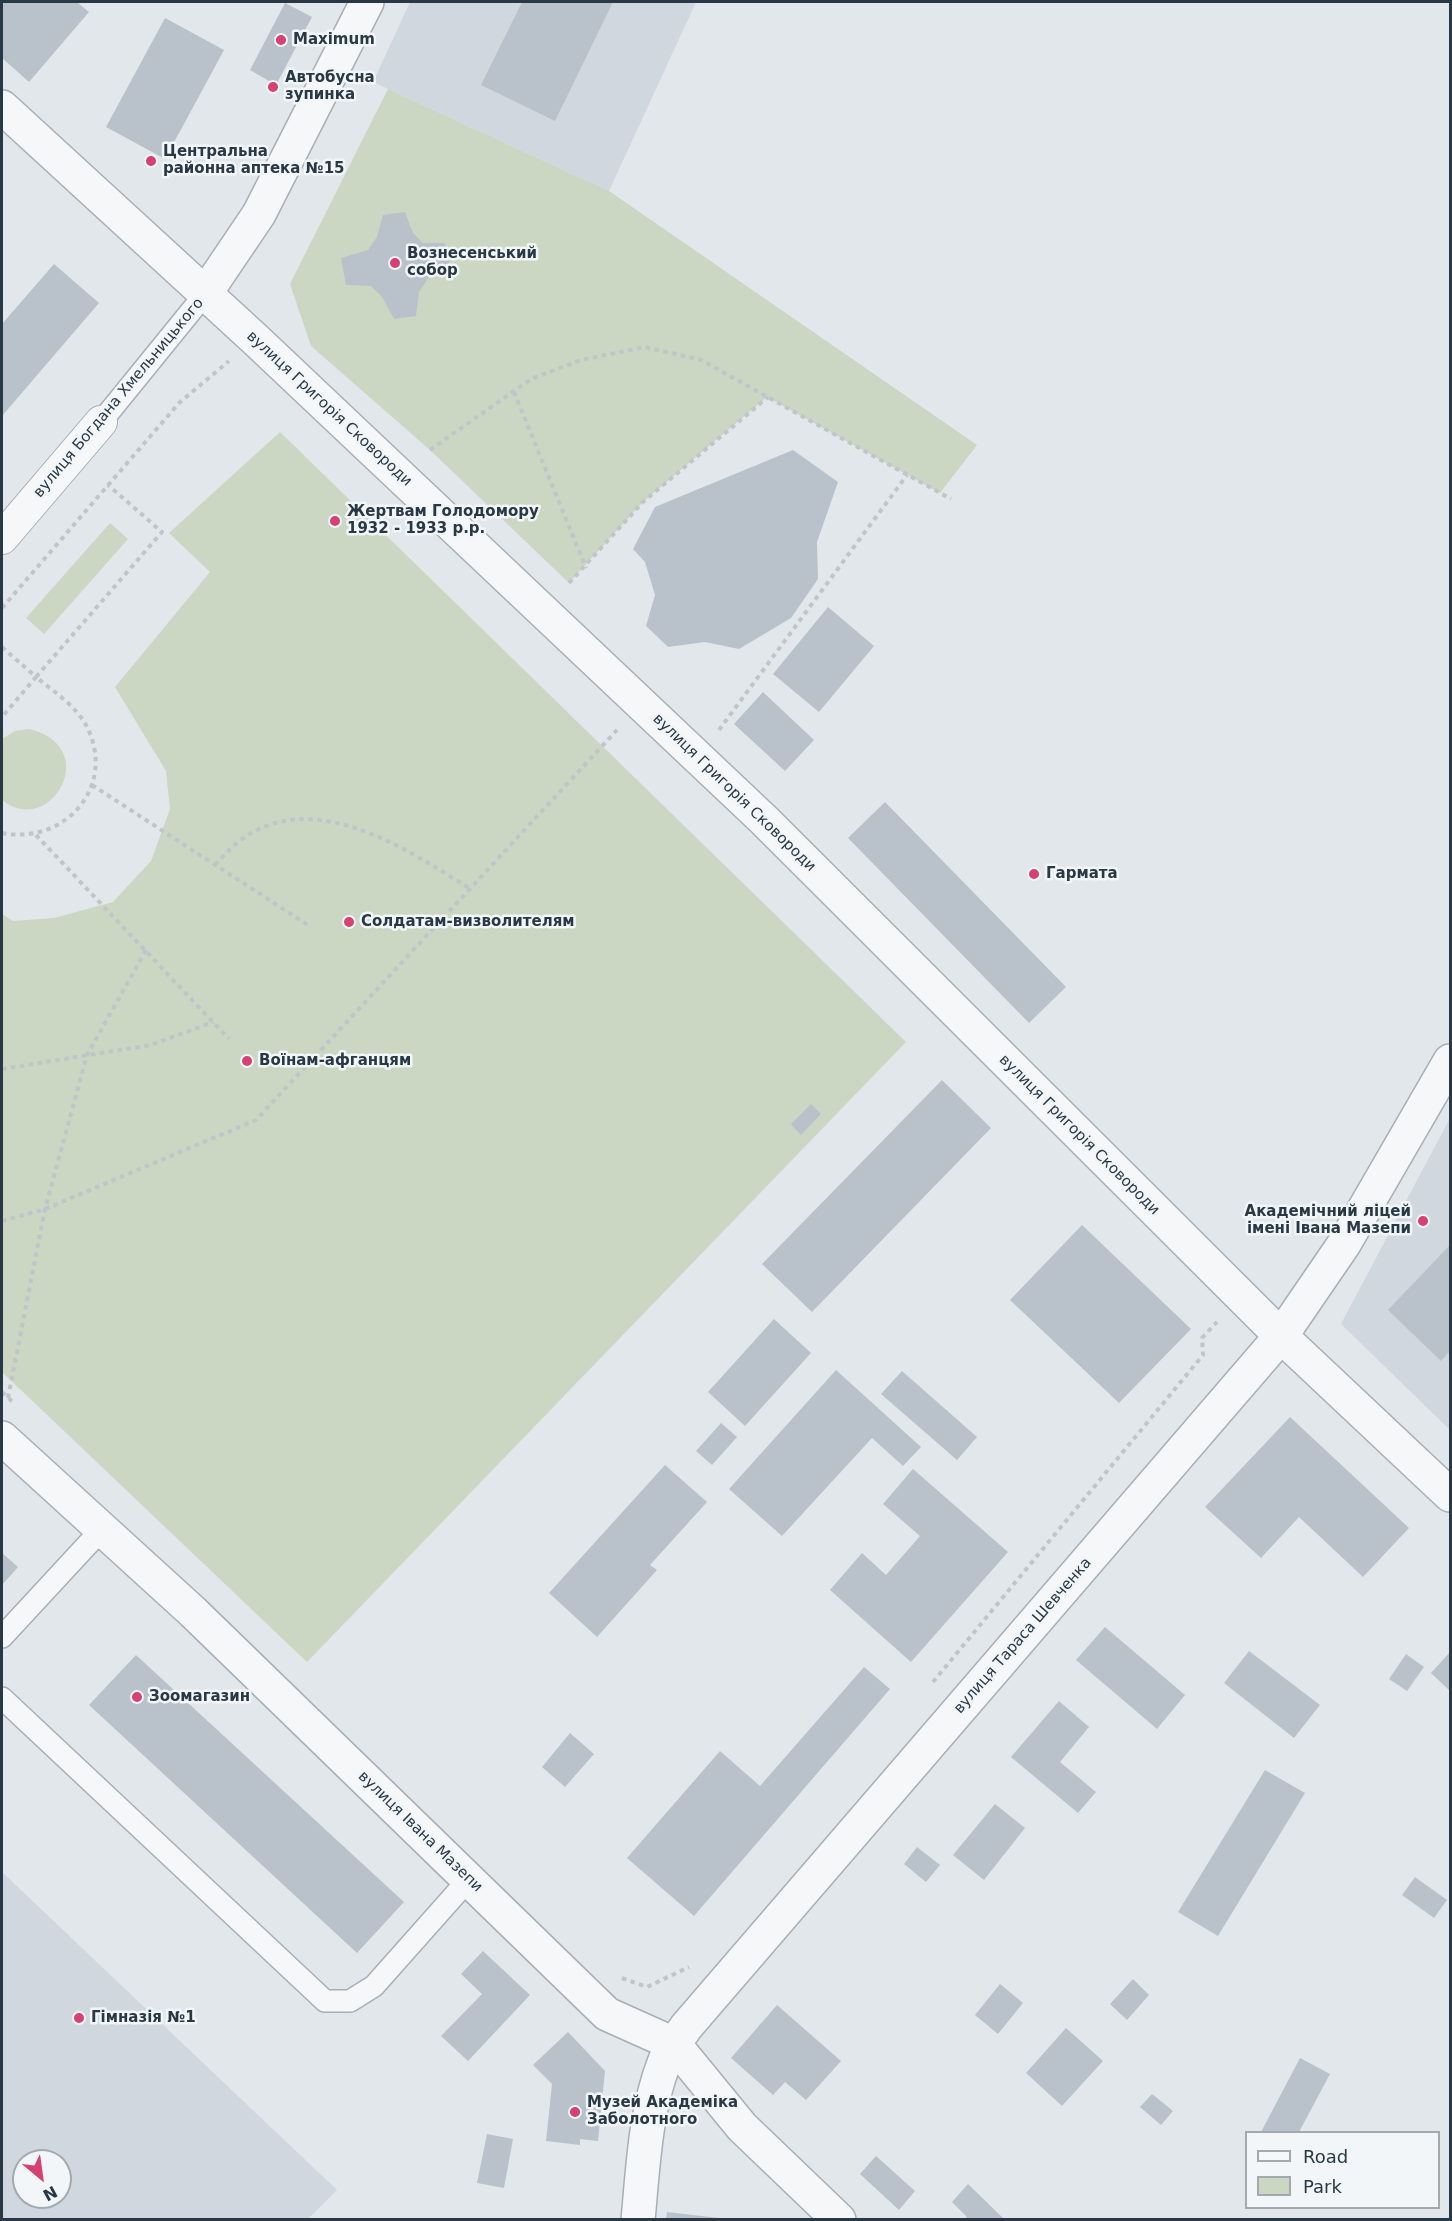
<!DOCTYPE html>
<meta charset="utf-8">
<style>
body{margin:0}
#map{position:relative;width:1452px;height:2221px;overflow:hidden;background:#e2e7eb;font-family:"DejaVu Sans",sans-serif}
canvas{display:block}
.frame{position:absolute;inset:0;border:3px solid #293845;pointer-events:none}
.legend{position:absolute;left:1245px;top:2131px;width:195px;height:78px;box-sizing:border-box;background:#f2f6f8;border:2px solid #a2aab0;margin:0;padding:8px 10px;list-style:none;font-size:18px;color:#293845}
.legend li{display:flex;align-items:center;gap:12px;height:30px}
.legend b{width:30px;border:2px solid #a2aab0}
.north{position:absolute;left:12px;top:2149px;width:60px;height:60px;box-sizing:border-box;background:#f2f6f8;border:2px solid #a2aab0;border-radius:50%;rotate:151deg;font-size:16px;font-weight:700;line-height:24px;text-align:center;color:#293845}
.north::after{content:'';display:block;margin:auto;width:21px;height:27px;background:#d74171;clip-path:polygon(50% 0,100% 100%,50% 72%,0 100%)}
</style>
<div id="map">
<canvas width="1452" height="2221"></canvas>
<div class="frame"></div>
<ul class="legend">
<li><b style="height:8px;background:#f5f7f9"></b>Road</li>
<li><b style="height:16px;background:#cbd6c3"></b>Park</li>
</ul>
<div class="north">N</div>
</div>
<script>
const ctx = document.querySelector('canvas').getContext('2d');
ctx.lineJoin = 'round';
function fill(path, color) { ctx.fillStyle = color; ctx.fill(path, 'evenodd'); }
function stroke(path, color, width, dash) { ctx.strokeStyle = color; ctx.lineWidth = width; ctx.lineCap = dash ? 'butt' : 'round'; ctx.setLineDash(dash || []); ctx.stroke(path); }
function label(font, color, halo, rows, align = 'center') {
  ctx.font = font + ' "DejaVu Sans",sans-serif'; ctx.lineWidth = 5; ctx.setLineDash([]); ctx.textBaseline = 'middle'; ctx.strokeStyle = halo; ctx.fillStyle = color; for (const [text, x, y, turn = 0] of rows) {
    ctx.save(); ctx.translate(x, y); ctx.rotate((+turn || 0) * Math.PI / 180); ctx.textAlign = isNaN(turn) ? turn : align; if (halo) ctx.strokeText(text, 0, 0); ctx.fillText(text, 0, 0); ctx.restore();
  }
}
fill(new Path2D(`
 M410 2H696L609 191 373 82Z
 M1450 1118V1430L1341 1324Z
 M3 1873 337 2190 308 2219H2ZM24 2161H60V2197H24Z`), '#d0d7de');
fill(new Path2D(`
 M388 89 609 191 977 445 940 493 767 397 643 502 569 583 430 450 311 346 290 284Z
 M280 432 906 1042 307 1662 2 1372V914L13 921 54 918 113 902 151 861 170 809 166 771 115 687 210 572 169 533Z
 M110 523 128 539 44 634 26 618Z
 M29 729C104 747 50 839 2 800V739L15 731Z`), '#cbd6c3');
fill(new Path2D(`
 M2 2H77L89 12 29 82 2 58Z
 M522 2H613L555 121 481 85Z
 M285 3 312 17 276 85 250 70Z
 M165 18 224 50 165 159 106 127Z
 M405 212 413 233 423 243H445L450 267 429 277 419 292 416 316 394 319 382 297 371 286 346 285 341 258 368 250 377 237 383 215Z
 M54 264 99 303 2 416V324Z
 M793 450 838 482 817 542 818 579 791 618 739 649 705 642 668 647 646 626 655 595 645 562 633 549 655 507Z
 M828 607 874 646 819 712 773 674Z
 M763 692 814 740 785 771 734 724Z
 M885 802 1066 987 1029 1023 848 838Z
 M942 1080 991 1128 812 1312 762 1264Z
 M811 1104 821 1114 801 1135 791 1124Z
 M1082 1225 1191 1329 1119 1403 1010 1300Z
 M1450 1245V1351L1441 1361 1388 1310Z
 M774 1319 811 1353 745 1426 708 1392Z
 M836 1370 921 1447 903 1466 872 1438 782 1536 729 1489Z
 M902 1371 977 1437 957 1460 881 1394Z
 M1290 1417 1409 1528 1363 1577 1299 1517 1261 1558 1205 1507Z
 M721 1423 737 1437 712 1465 696 1451Z
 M665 1465 707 1502 650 1565 657 1570 597 1637 549 1593Z
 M913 1469 1008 1552 911 1662 830 1590 862 1553 886 1575 920 1536 883 1504Z
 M2 1553 18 1567 2 1585Z
 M1105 1627 1185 1695 1157 1729 1076 1660Z
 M1249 1651 1320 1705 1294 1738 1224 1683Z
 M1450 1652V1691L1431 1673Z
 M1406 1654 1424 1667 1407 1691 1389 1679Z
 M136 1655 404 1902 357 1953 89 1705Z
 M864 1667 890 1689 694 1916 627 1858 720 1751 760 1786Z
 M1059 1701 1089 1727 1060 1762 1096 1792 1078 1813 1011 1757Z
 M570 1733 594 1754 565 1787 542 1767Z
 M1265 1770 1305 1793 1218 1936 1178 1912Z
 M995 1804 1025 1828 984 1880 953 1855Z
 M917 1847 940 1865 926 1882 904 1864Z
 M1415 1877 1447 1900 1434 1918 1402 1895Z
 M483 1951 530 1995 468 2061 441 2036 482 1994 461 1974Z
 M1133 1979 1149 1995 1127 2020 1110 2004Z
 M1000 1984 1023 2003 998 2034 975 2015Z
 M777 2005 841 2061 806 2100 785 2082 773 2095 731 2058Z
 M1066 2028 1103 2061 1062 2106 1026 2073Z
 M568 2032 605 2071 598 2141 580 2139V2145L546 2141 552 2084 533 2065Z
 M1300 2058 1330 2074 1299 2132H1261Z
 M1152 2094 1173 2111 1161 2125 1140 2107Z
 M487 2134 513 2139 504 2188 477 2183Z
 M876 2156 915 2191 899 2210 860 2174Z
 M968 2184 1005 2220H964L967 2217 952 2202Z
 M667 2212 719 2218V2220H666Z`), '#b9c2ca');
const service = new Path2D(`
 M101 422 205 294
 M2 1637 102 1529
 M2 1698 325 2001H350L374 1986 469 1879`);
const pedestrian = new Path2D(`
 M2 538 101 422`);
const minor = new Path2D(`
 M205 294 259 214 367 2
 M2 1438 193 1612 607 2014 674 2044 742 2127 839 2220
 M638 2220C643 2168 645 2112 664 2063 668 2050 678 2039 686 2027L1281 1336 1344 1244 1450 1061`);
const tertiary = new Path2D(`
 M2 107 256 340 764 820 1281 1336 1450 1495`);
stroke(service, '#a7afb6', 24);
stroke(pedestrian, '#a7afb6', 34);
stroke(minor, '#a7afb6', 36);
stroke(tertiary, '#a7afb6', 36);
stroke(new Path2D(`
 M514 392 586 568
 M430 450 531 379 581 360 645 347 701 360 951 499
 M569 583 643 502 768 397
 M2 608 179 403 229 361
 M2 647 36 677 2 717
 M719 730 907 475
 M92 785 311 927
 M2 833C63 845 116 789 88 729 78 707 54 692 36 677L162 532 108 485
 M36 835 229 1039
 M215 865C222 857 230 849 238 842 311 785 405 848 469 888
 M2 1069 151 1045 213 1022
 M2 1221 45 1209 256 1120 617 730
 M2 1392 15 1404
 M8 1398 45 1209 87 1055 146 950
 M933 1682 1203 1355 1202 1338 1217 1322
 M622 1978 647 1987 689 1967`), '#c0c5ca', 4, [4.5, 4.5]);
stroke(service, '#f5f7f9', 21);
stroke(pedestrian, '#f5f7f9', 32);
stroke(minor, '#f5f7f9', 33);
stroke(tertiary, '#f5f7f9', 33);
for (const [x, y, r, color] of [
 [281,40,6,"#d74171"],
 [273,87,6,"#d74171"],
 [151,161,6,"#d74171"],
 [395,263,6,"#d74171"],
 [335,521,6,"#d74171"],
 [1034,874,6,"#d74171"],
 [349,922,6,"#d74171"],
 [247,1061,6,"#d74171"],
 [1423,1221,6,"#d74171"],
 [137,1697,6,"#d74171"],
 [79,2018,6,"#d74171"],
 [575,2112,6,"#d74171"]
]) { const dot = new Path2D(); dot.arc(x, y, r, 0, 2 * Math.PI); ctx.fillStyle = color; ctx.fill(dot); stroke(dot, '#f2f6f8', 2); }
label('bold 15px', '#293845', '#f2f6f8', [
 ["Maximum",293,40],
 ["Автобусна",285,78],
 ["зупинка",285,95],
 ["Центральна",163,152],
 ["районна аптека №15",163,169],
 ["Вознесенський",407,254],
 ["собор",407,271],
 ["Жертвам Голодомору",347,512],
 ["1932 - 1933 р.р.",347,529],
 ["Гармата",1046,874],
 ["Солдатам-визволителям",361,922],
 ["Воїнам-афганцям",259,1061],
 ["Академічний ліцей",1411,1212,"right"],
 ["імені Івана Мазепи",1411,1229,"right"],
 ["Зоомагазин",149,1697],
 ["Гімназія №1",91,2018],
 ["Музей Академіка",587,2103],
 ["Заболотного",587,2120]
], 'left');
label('15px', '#293845', '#f2f6f8', [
 ["вулиця Богдана Хмельницького",119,398,-50],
 ["вулиця Григорія Сковороди",329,409,43],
 ["вулиця Григорія Сковороди",734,793,44],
 ["вулиця Григорія Сковороди",1079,1135,45],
 ["вулиця Тараса Шевченка",1023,1636,-49],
 ["вулиця Івана Мазепи",420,1832,44]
]);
</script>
